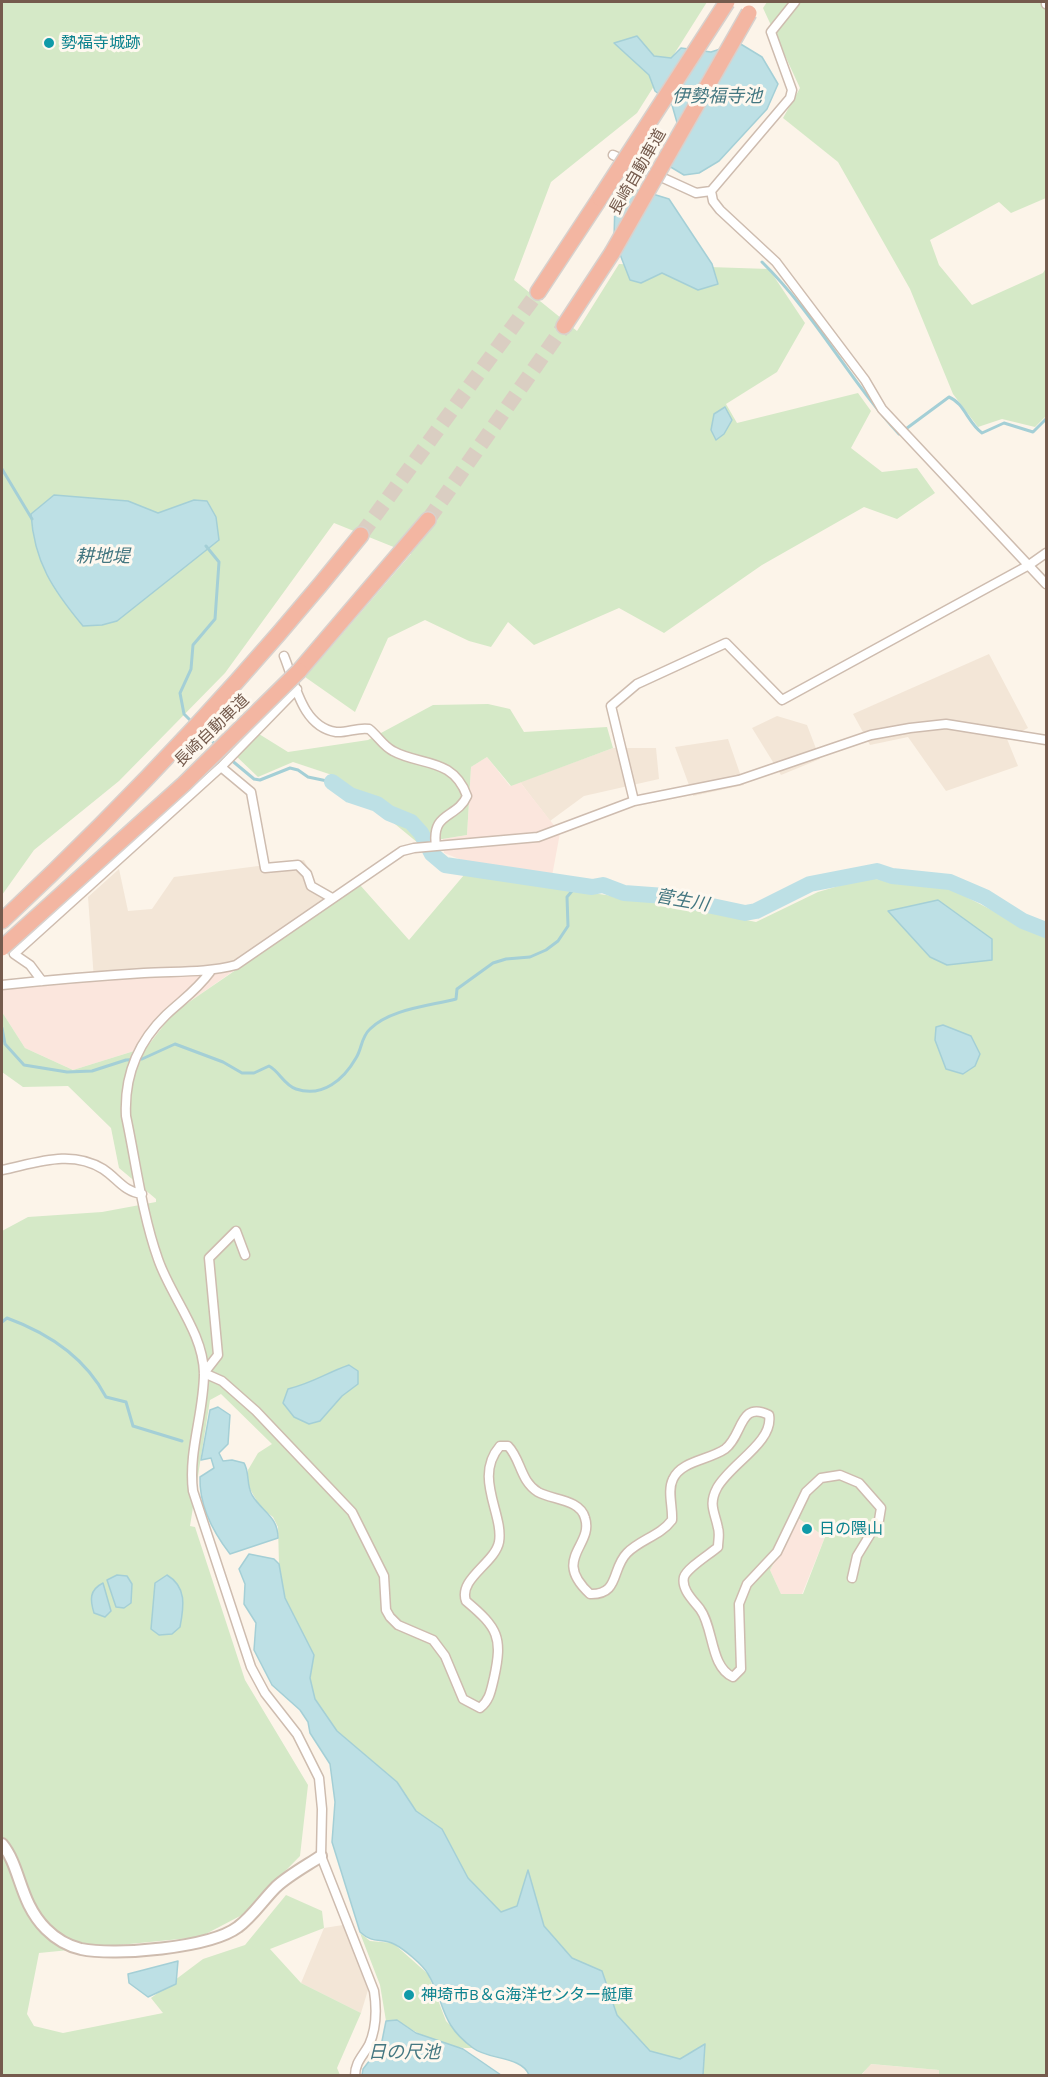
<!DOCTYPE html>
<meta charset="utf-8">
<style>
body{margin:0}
#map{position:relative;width:1048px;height:2077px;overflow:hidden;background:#fcf4e9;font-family:Karla,sans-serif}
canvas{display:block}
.frame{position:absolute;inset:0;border:3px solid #755b4d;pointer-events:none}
</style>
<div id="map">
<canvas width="1048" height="2077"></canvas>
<div class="frame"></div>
</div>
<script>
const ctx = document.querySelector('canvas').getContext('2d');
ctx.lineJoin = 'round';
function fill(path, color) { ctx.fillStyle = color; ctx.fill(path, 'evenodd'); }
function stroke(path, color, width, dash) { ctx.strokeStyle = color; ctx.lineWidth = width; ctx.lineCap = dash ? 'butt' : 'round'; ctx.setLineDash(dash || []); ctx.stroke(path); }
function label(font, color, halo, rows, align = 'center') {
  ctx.font = font + ' Karla,"Noto Sans JP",sans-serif'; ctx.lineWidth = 6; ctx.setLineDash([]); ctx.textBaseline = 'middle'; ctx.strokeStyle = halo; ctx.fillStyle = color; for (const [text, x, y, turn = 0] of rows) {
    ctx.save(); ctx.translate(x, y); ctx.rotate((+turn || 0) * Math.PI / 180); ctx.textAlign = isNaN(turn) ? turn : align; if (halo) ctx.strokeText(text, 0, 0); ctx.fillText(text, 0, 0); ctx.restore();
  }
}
fill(new Path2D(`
 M989 654 1028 728 1007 739 1018 766 946 791 908 737 870 745 853 714Z
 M777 716 807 725 820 759 781 775 752 728Z
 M728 739 744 785 693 796 675 747Z
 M613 748H656L659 779 584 796 550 821 520 782Z
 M304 860 317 886 343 897 235 970 94 980 88 897 119 869 128 911 152 909 174 877Z
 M343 1925 368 1990 361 2013 301 1983 324 1928Z
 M870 2064 940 2070 939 2075 861 2076Z`), '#f3e6d7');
fill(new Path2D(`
 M487 757 510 786 520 782 560 833 552 876 472 864 444 853 443 839 467 835 471 767Z
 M235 970 173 1013 147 1047 73 1070 25 1048 2 1012V989L42 984Z
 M798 1518 825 1537 802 1594H781L770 1570Z`), '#fbe6dd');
fill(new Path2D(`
 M2 2H707L637 113 551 182 514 280 577 331 619 264 769 269 805 323 777 372 726 404 737 423 858 393 871 411 851 448 882 472 917 468 935 493 897 519 864 507 762 565 664 633 619 608 534 645 508 622 491 647 469 641 425 620 388 638 355 712 305 677 411 554 334 523 225 673 119 781 34 850 2 895Z
 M767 2H1046V198L1011 213 999 202 930 240 939 265 972 305 1043 273 1046 268V416L1035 427 1002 419 978 427 953 394 910 289 838 162 783 118 800 88 763 8Z
 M488 704 510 709 524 732 607 727 613 748 511 786 487 757 471 767 467 835 418 843 338 777 293 762 258 777 235 755 259 734 288 752 368 740 433 705Z
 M464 875 656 902 756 922 818 892 866 878 947 887 1046 938V2075H939V2070L871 2064 861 2075H703L704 2045 680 2059 650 2051 617 2015 602 1971 572 1958 544 1926 528 1871 517 1906 501 1912 468 1878 442 1829 416 1811 397 1782 337 1731 315 1699 310 1678 314 1655 285 1598 279 1564 278 1527 273 1517 261 1508 247 1484 248 1470 258 1453 272 1444 221 1394 210 1400 190 1526 195 1527 245 1680 308 1785 300 1856 242 1915 200 1937 39 1953 27 2014 34 2026 63 2033 163 2013 151 1998 203 1959 245 1945 286 1895 322 1911 324 1928 270 1949 301 1983 361 2013 337 2068 340 2075H2V1231L28 1217 102 1212 156 1202V1199L119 1168 111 1128 68 1086 23 1087 2 1072V1012L25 1048 73 1070 147 1047 173 1013 360 885 409 940ZM798 1518 825 1537 803 1594H781L770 1570Z
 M360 1933 370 1941 393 1943 428 1974 446 2021 473 2048C447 2049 418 2035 397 2020L386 2021 380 1985Z`), '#d5e9c7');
const water = new Path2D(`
 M637 36 654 56 671 58 681 48 711 52 739 43 762 57 778 84 767 109 719 161 699 173 684 175 669 166 678 126 672 105 655 91 649 75 614 43Z
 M630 187 669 199 712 264 718 284 698 290 662 273 641 283 630 280 614 239 615 201Z
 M725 407 732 420 724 434 716 440 711 430 714 414Z
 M54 495 128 501 158 513 194 500 207 501 216 517 219 540 117 621 102 625 83 626C53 590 34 562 31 514Z
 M938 900 992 939V960L947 965 930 957 888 911Z
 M943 1025 971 1036 980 1054 975 1066 963 1074 946 1069 935 1040 936 1027Z
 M349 1365 358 1371V1384L342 1396 320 1421 309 1424 294 1417 283 1403 288 1389C313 1383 326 1373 349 1365Z
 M218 1407 230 1415 228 1444 219 1453 223 1461 232 1460 244 1463C250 1473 246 1484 252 1495 262 1512 278 1516 278 1538L230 1554C213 1532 199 1506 200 1477L214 1468 211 1458 201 1460 210 1410Z
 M249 1554 274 1559 279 1564 285 1598 314 1655 310 1678 315 1699 337 1731 397 1782 416 1811 442 1829 468 1878 501 1912 517 1906 528 1870 544 1926 572 1958 602 1971 617 2015 650 2051 680 2059 705 2044 703 2075H529C522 2056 488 2060 473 2048 439 2023 446 2004 428 1974 423 1965 404 1949 394 1944 381 1937 374 1945 360 1932L332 1842 335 1802 330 1764 310 1733 308 1722 300 1710 272 1685 254 1650 256 1623 244 1604 245 1584 239 1569Z
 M117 1575 127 1576 132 1584 131 1603 124 1608 116 1607 107 1580Z
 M167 1575C187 1587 184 1606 180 1627L172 1634 159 1635 151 1629 155 1583Z
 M103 1583 111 1611 105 1617 94 1613C90 1600 89 1590 103 1583Z
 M178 1961 176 1984 148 1997 129 1983 128 1974Z
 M397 2020 416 2033 463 2049 501 2075H362L363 2069 381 2046 386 2021Z`);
fill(water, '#bde0e5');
stroke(water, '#a4cfd6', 1.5);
stroke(new Path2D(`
 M762 262C815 314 849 380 899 434L949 397C964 403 968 423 982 433L1004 423 1033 432 1046 419
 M2 469 32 519
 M193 723 184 714 180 693 191 669 193 645 215 619 219 562 206 546
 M200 730 217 746
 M230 759 254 779 260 780 290 768 298 770 308 777 332 782
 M2 1028 5 1044 24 1065 67 1072 92 1071 126 1060 142 1059 175 1044 223 1062 242 1073H254L269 1066C279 1071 284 1085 296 1089 323 1098 344 1079 356 1058 362 1049 361 1037 370 1029 390 1009 429 1006 456 999L457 989 493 963 506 959 530 957 546 950 558 941 568 926 567 897 577 885
 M2 1322 7 1318C48 1333 85 1357 106 1397L126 1402 133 1426 182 1441`), '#a4cfd6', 3);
stroke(new Path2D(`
 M332 782 350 795 377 804 389 813 411 822 421 833 432 854 445 865 592 887 603 885 624 893 665 896 745 913 756 911 810 884 877 871 892 876 950 882 985 897 1023 921 1046 930`), '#bde0e5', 16);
stroke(new Path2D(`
 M428 520 564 326
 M361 535 538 292`), '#dacec2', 15, [15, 8]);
const minor = new Path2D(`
 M1046 2V4
 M613 155 696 193 711 191 790 98 792 90 771 32 795 2
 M711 191 713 201 720 210 776 262 865 380 882 409 1046 584
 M284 656C295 683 302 727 336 732 347 733 358 727 369 729 378 736 383 746 393 751 420 766 453 757 467 796 457 819 431 811 436 846
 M221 767 297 689
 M634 801 611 706 637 684 726 643 782 700 1029 565 1046 553
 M210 972C197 990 182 1000 166 1015 137 1043 124 1076 126 1116 136 1163 142 1214 158 1259 171 1297 203 1332 204 1373 204 1413 188 1451 193 1491L251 1667 265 1693 297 1734 319 1778 322 1809 321 1856 374 1991C377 2010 377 2027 369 2045 363 2056 355 2062 355 2076
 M42 981 30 965 14 954 221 767 251 792 265 868 298 865 307 874 311 886 332 898
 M2 985C49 980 97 976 144 973 176 971 206 973 236 965L402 851 414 848 538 837 634 801 739 780 871 735 910 728 946 724 1046 740
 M2 1170C36 1163 71 1149 103 1169 117 1178 124 1192 142 1194
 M204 1373 222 1381 256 1411 352 1512 384 1576 386 1610 390 1617 398 1625 433 1640 445 1656 463 1699 480 1708C490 1700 491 1690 494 1678 503 1637 498 1628 466 1601 458 1579 495 1563 499 1542 504 1514 473 1477 500 1446H508C521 1459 520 1481 538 1492 552 1500 580 1499 585 1518 594 1546 551 1558 590 1594 620 1595 611 1569 627 1553 641 1539 660 1536 672 1520 673 1507 667 1491 673 1479 681 1461 709 1460 725 1449 743 1436 739 1400 769 1415 774 1442 730 1464 717 1488 708 1505 715 1512 718 1528 720 1534 718 1541 718 1547 710 1554 687 1568 684 1577 681 1589 693 1600 700 1609 714 1628 710 1667 733 1677L741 1669 739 1604 747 1584 777 1552 806 1492 821 1478 840 1475 859 1483 881 1508 879 1520 857 1556 852 1578
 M204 1373 218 1355 209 1258 236 1231 245 1255`);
const tertiary = new Path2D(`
 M2 1844C21 1867 19 1902 46 1929 55 1938 68 1946 81 1949 115 1956 210 1948 238 1927 252 1917 263 1900 276 1887 289 1875 306 1866 321 1856`);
const motorway = new Path2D(`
 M538 292 600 198
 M564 326 612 253
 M299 671 428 520
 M2 921C130 801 251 672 361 535`);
stroke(minor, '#cebcaf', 11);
stroke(tertiary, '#cebcaf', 14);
stroke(motorway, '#d8d1cd', 18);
stroke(minor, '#fff', 8);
stroke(tertiary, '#fff', 10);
stroke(motorway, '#f3b6a2', 15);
const motorwayBridge = new Path2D(`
 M600 198 727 2
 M612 253 749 13
 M2 948 184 784 299 671`);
stroke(motorwayBridge, '#d8d1cd', 18, []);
stroke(motorwayBridge, '#f3b6a2', 15);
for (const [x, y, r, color] of [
 [49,43,6,"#0f9aa8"],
 [807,1529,6,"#0f9aa8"],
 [409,1995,6,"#0f9aa8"]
]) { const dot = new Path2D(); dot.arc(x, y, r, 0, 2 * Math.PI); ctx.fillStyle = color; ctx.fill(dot); stroke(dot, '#fef8ef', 2); }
label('16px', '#0d838f', '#fef8ef', [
 ["勢福寺城跡",61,43],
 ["日の隈山",819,1529],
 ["神埼市B＆G海洋センター艇庫",421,1995]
], 'left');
label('16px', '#755b4d', '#fef8ef', [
 ["長崎自動車道",638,172,-60],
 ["長崎自動車道",212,731,-44]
]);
label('italic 18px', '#447781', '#fef8ef', [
 ["伊勢福寺池",717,97],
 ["耕地堤",103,557],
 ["菅生川",682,901,10],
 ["日の尺池",404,2053]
]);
</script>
